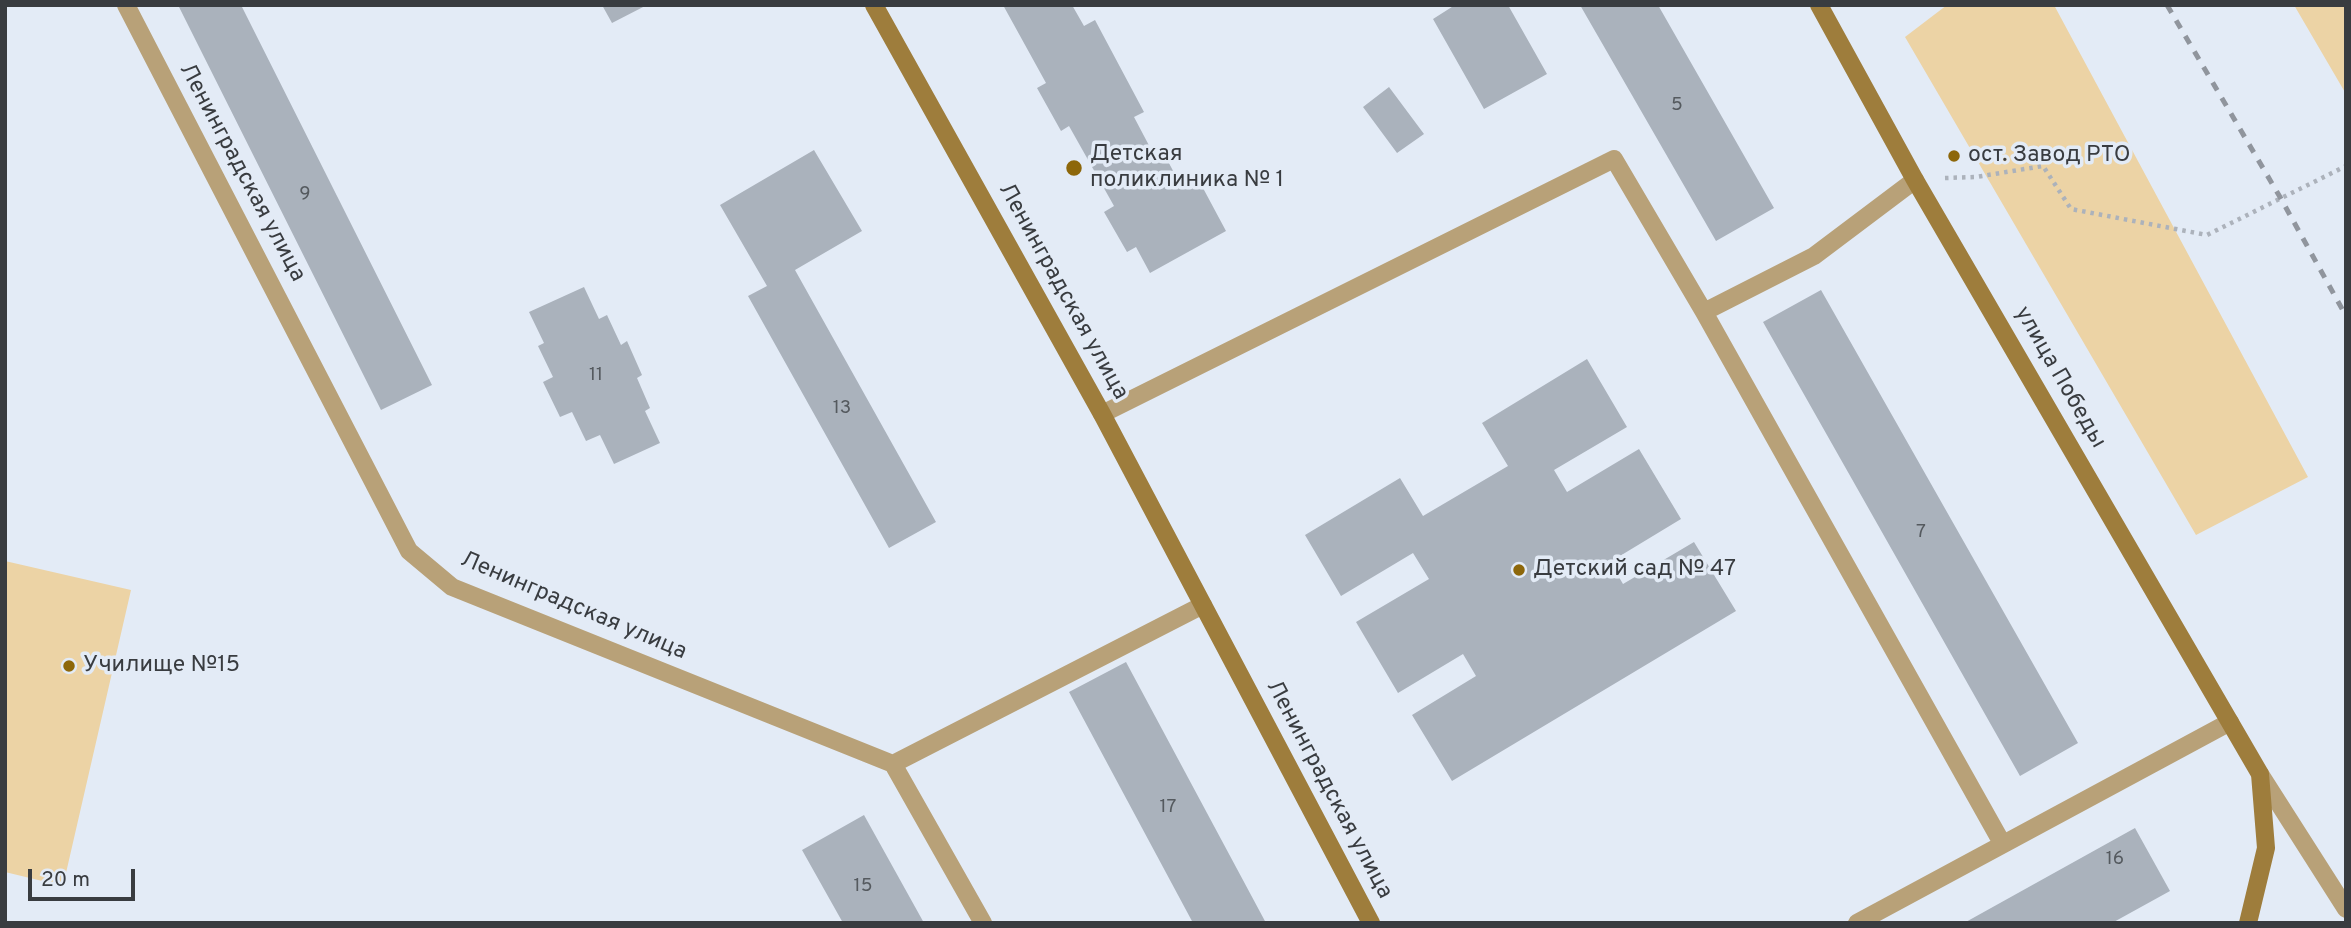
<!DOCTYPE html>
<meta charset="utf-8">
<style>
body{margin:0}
#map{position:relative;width:2351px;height:928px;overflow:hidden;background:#e3ebf6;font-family:Overpass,sans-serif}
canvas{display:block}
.frame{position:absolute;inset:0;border:7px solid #393c40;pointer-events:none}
.scale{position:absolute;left:28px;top:869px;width:107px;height:32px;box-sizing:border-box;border:4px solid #393c40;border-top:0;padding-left:9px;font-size:21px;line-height:24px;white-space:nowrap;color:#393c40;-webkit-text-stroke:5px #e3ebf6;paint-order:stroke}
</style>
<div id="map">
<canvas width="2351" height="928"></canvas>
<div class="frame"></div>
<div class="scale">20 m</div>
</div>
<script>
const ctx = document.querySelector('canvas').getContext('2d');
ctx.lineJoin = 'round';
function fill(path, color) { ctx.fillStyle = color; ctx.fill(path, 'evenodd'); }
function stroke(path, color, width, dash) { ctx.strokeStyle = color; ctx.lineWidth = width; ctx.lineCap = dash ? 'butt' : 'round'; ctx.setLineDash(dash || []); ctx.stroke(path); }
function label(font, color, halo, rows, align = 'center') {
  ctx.font = font + ' Overpass,sans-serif'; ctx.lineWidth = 7; ctx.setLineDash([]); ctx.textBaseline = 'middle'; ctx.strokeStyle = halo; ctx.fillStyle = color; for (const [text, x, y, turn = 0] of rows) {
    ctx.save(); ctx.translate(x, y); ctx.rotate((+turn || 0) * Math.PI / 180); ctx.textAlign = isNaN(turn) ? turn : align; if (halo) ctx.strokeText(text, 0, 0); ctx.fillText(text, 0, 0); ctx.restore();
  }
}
fill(new Path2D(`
 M1947 5H2054L2308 477 2196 535 1905 37Z
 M2294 5H2346V94Z
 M5 561 131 590 63 886 5 872Z`), '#ecd3a5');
fill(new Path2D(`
 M178 5H241L432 385 381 410Z
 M602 5H647L612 23Z
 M1003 5H1072L1084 26 1095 20 1144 112 1134 117 1153 153 1161 148 1180 184 1196 175 1226 231 1150 273 1136 247 1127 252 1104 212 1114 206 1069 126 1061 131 1037 88 1046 83Z
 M1455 5H1508L1547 74 1484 109 1433 19Z
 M1580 5H1658L1774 208 1716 241Z
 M1389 87 1424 134 1397 153 1363 107Z
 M814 150 862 231 795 270 936 522 889 548 748 296 767 286 720 205Z
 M584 287 599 319 607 315 621 345 627 341 642 375 637 378 650 408 645 411 660 443 614 464 600 435 586 441 572 412 560 417 543 382 553 377 538 346 544 343 529 312Z
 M1821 290 2078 743 2020 776 1763 322Z
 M1587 359 1627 427 1554 470 1567 492 1639 449 1681 519 1610 562 1623 584 1694 542 1736 611 1452 781 1412 715 1476 676 1463 654 1398 693 1356 622 1429 579 1413 553 1341 596 1305 535 1400 478 1423 516 1508 466 1482 423Z
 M1126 662 1266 923H1193L1069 692Z
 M864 815 924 923H843L802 850Z
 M2135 828 2170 891 2112 923H1964Z`), '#aab2bc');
stroke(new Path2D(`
 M1945 178 1976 177 2043 166 2071 209 2207 235 2346 166`), '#acb2bb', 4.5, [3.5, 5]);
stroke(new Path2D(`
 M126 5 409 551 452 587 893 764 1203 605
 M1704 312 1814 256 1915 180
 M1102 414 1614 159 1704 312 2002 843
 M893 764 983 923
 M1857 923 2230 722`), '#b8a178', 18);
stroke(new Path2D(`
 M2260 774 2346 909`), '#b8a178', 18);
stroke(new Path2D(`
 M874 5 1102 414 1371 923
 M1819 5 1915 180 2260 774 2266 848 2248 923`), '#9e7d3c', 18);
stroke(new Path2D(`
 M2167 5 2280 197 2346 316`), '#90959d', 5, [9, 9]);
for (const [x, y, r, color] of [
 [1954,156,7,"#8d670a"],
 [1074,168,9,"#8d670a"],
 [1519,570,7,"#8d670a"],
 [69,666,7,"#8d670a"]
]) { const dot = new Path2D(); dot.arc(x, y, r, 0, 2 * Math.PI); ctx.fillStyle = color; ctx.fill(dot); stroke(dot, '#e3ebf6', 2.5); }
label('19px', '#555a5f', null, [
 ["5",1677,106],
 ["9",305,195],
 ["11",596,376],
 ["13",842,409],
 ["7",1921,533],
 ["17",1168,808],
 ["16",2115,860],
 ["15",863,887]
]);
label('23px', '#393c40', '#e3ebf6', [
 ["Детская",1090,155],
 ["поликлиника № 1",1090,181],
 ["ост. Завод РТО",1968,156],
 ["Детский сад № 47",1533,570],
 ["Училище №15",83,666]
], 'left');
label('23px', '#393c40', '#e3ebf6', [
 ["Ленинградская улица",241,173,62],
 ["Ленинградская улица",1062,292,61],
 ["улица Победы",2059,378,60],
 ["Ленинградская улица",573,607,23],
 ["Ленинградская улица",1328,790,62]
]);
</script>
